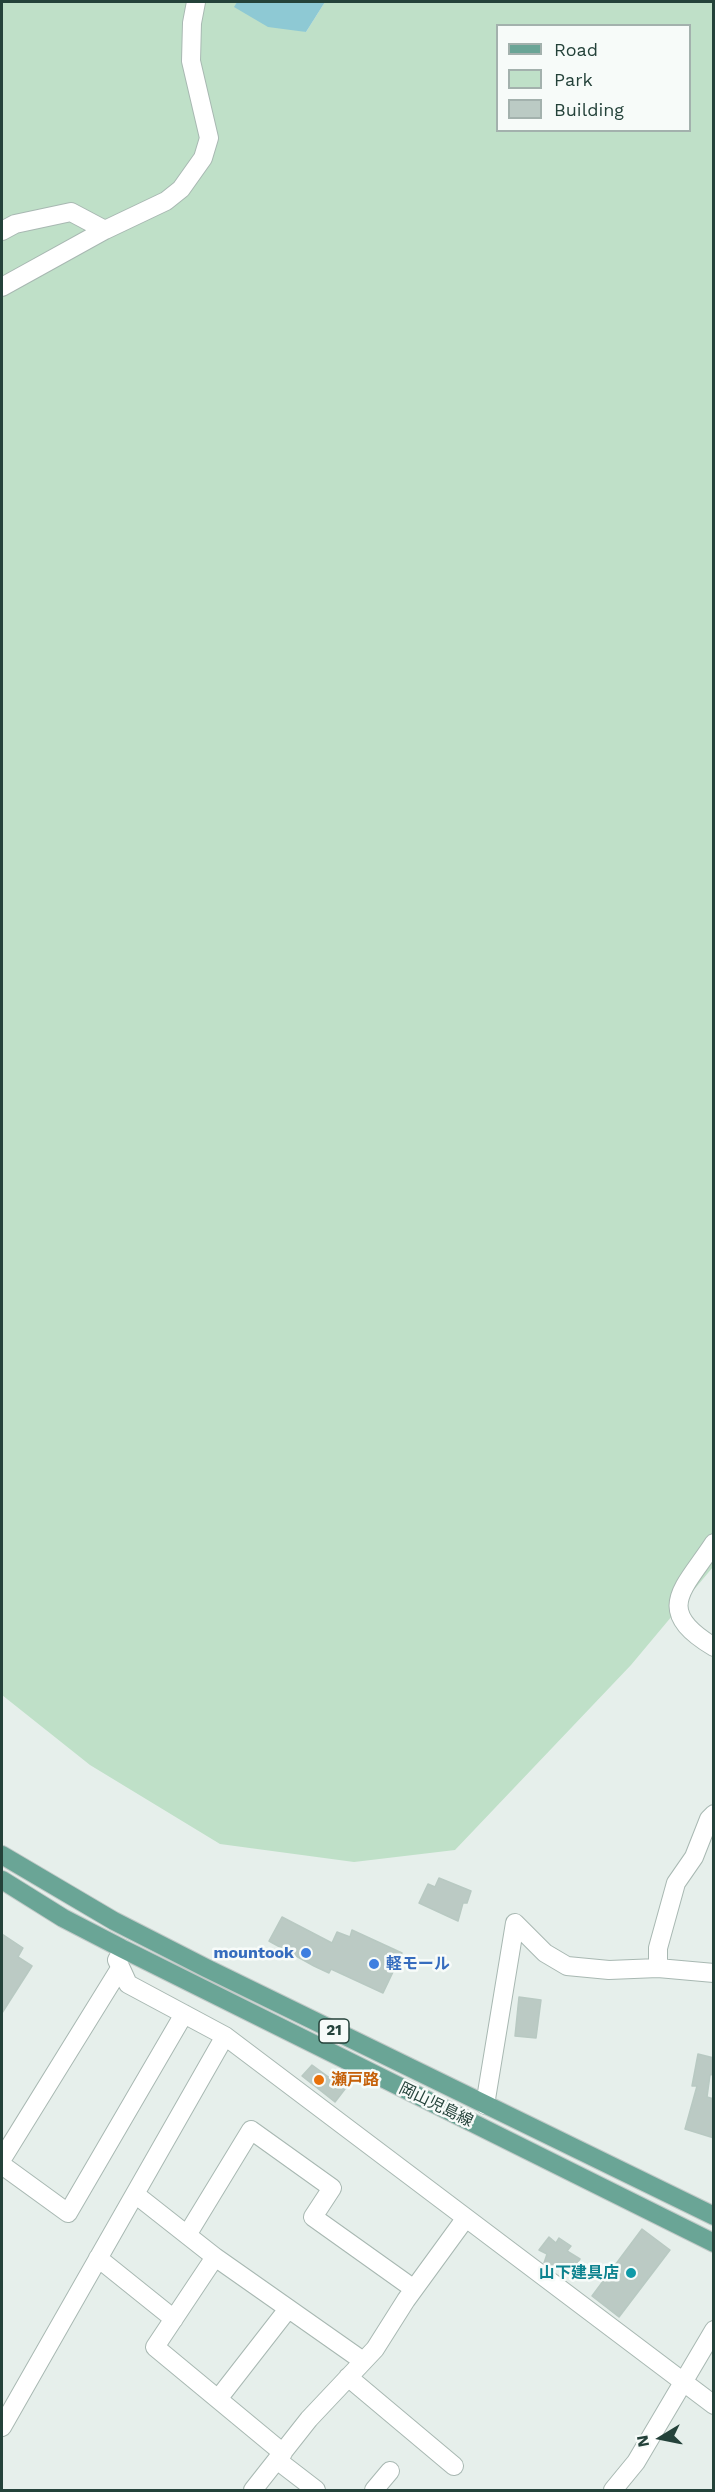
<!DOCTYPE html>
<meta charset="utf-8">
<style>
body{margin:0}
#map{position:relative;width:715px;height:2492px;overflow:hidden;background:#e6efeb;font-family:"Work Sans",sans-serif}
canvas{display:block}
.frame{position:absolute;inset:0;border:3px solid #24423a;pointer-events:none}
.legend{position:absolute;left:496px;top:24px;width:195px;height:108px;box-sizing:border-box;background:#f7fbf9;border:2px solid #a3b1ad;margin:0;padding:8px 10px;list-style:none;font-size:18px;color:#24423a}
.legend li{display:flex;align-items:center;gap:12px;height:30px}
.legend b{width:30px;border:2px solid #a3b1ad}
.north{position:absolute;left:631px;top:2408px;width:60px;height:60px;-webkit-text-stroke:4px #f7fbf9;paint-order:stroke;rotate:260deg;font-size:16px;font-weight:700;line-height:24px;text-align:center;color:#24423a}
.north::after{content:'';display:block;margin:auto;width:21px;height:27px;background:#24423a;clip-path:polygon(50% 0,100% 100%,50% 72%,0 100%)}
</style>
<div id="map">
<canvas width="715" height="2492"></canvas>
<div class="frame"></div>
<ul class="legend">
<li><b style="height:8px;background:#6aa596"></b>Road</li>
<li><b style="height:16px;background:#bfe0c8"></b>Park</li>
<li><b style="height:16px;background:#bbcac4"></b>Building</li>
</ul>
<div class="north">N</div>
</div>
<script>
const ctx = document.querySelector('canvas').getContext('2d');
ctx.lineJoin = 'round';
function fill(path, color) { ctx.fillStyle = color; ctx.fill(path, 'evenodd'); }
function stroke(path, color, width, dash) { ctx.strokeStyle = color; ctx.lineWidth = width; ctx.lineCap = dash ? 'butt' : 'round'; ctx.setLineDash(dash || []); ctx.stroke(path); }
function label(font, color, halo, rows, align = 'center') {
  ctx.font = font + ' "Work Sans","Noto Sans JP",sans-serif'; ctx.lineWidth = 5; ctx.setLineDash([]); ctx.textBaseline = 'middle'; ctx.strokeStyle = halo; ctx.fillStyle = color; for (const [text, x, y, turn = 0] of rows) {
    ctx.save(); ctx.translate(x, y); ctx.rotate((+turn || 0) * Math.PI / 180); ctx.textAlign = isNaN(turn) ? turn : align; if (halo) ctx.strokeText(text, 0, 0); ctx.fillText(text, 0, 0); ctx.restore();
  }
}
fill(new Path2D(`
 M2 2H237L235 7 306 32 325 2H713V1567L631 1665 455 1850 354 1862 220 1844 90 1765 2 1695ZM498 26H690V130H498Z`), '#bfe0c8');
fill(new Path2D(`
 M237 2H325L306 32 268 27 234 7Z`), '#8ec9d4');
const building = new Path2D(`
 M439 1878 471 1891 467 1903H463L458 1921 419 1903 428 1884 435 1887Z
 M282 1917 332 1943 337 1932 350 1937 352 1930 402 1953 383 1993 331 1969 329 1973 314 1966 269 1941Z
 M2 1934 23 1948 18 1957 32 1966 2 2013Z
 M519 1997 541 2000 536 2038 515 2036Z
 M698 2054 714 2058V2074L710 2075 707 2097 714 2099V2138L685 2129 697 2086H692Z
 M312 2065 345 2089 335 2102 302 2076Z
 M642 2229 670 2250 619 2317 592 2296Z
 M549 2237 556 2243 559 2238 571 2246 567 2251 580 2259 570 2273 556 2264 552 2269 544 2263 547 2254 539 2250Z`);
fill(building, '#bbcac4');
stroke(building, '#b8c9c2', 1.5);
const minor = new Path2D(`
 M2 231 15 224 71 212 105 230
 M2 287 105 230 166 201 181 189 203 158 209 138 191 61 192 23 196 2
 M714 1543C684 1589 652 1610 714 1647
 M123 1949 117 1960 128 1984 225 2036 714 2405
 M658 1968V1948L676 1883 694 1857 709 1819 714 1814
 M485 2105 515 1923 545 1953 567 1966 609 1970 658 1968 714 1973
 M2 2159 119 1970
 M2 2165 68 2213 184 2014
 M135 2194 215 2257 155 2347 283 2453
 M187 2235 251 2130 332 2188 313 2217 414 2289
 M215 2257 363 2361
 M98 2258 174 2319
 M348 2377 454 2466
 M218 2399 288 2309
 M2 2427 225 2036
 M277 2460 316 2490
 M253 2490 309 2419 375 2349 406 2300 465 2219
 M374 2490 390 2471`);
const tertiary = new Path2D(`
 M613 2490 636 2462 714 2330`);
const primary = new Path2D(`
 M2 1855 114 1921 206 1968 714 2216
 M2 1880 63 1918 123 1949 714 2243`);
stroke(minor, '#a8b8b2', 20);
stroke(tertiary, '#a8b8b2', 20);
stroke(primary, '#c2cac8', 20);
stroke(minor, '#fff', 18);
stroke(tertiary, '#fff', 18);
stroke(primary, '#6aa596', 18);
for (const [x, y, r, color] of [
 [306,1953,6,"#3f7fe0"],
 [374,1964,6,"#3f7fe0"],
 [319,2080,6,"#e8710a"],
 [631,2273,6,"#0f9aa8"]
]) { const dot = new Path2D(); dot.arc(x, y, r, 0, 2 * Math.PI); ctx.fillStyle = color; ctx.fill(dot); stroke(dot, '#f7fbf9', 2); }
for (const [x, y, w] of [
 [334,2031,30]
]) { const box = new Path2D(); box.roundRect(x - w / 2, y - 12, w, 24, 4.5); ctx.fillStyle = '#f7fbf9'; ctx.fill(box); stroke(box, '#24423a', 1.5); }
label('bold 15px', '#24423a', null, [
 ["21",334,2031]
]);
label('bold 16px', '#366cbe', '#f7fbf9', [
 ["mountook",294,1953],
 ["軽モール",386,1964,"left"]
], 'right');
label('bold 16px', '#c56008', '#f7fbf9', [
 ["瀬戸路",331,2080]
], 'left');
label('16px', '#24423a', '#f7fbf9', [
 ["岡山児島線",436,2105,26]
]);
label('bold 16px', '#0d838f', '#f7fbf9', [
 ["山下建具店",619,2273]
], 'right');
</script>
